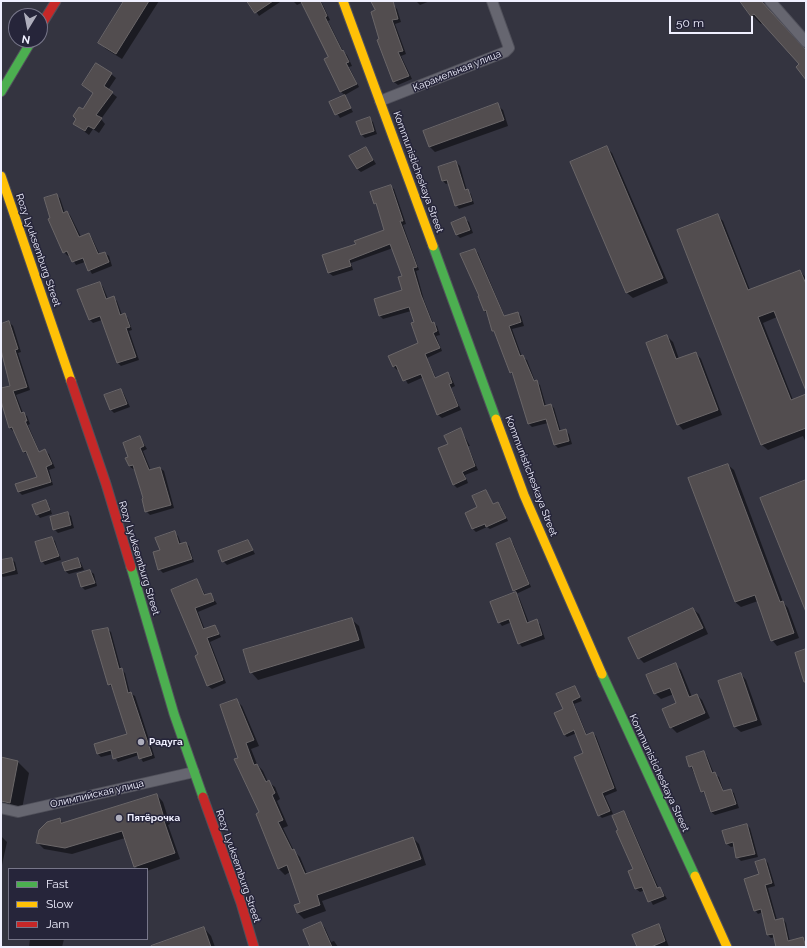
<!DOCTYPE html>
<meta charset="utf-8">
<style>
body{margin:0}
#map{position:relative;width:807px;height:948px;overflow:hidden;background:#343440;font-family:Raleway,sans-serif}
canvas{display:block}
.frame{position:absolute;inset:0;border:2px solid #f0f0ff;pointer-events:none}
.legend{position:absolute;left:8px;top:868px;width:140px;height:72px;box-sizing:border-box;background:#26253a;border:1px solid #777689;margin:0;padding:5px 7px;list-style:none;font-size:12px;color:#f0f0ff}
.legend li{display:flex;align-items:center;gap:8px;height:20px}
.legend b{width:20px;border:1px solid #777689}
.north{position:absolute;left:8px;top:8px;width:40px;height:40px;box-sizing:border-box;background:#26253a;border:1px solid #777689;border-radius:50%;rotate:190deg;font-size:11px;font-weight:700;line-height:16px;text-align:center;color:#f0f0ff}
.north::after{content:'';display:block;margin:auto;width:14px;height:18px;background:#aeaebc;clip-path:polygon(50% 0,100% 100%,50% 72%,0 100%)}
.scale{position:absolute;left:669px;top:16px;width:84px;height:18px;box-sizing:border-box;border:2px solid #f0f0ff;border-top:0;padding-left:5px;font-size:12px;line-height:14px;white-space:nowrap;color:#f0f0ff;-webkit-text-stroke:3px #26253a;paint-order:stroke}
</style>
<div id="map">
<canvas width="807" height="948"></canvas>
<div class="frame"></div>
<ul class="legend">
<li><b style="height:5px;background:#4caf50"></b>Fast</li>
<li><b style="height:5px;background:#ffc107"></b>Slow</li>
<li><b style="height:5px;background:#c62828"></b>Jam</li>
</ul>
<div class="north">N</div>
<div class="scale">50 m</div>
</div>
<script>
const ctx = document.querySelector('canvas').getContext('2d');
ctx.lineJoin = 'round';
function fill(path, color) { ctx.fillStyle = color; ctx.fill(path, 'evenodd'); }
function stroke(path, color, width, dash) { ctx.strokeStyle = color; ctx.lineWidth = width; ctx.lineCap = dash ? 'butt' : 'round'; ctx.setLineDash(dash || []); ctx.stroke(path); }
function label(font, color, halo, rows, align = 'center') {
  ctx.font = font + ' Raleway,sans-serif'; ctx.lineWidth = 3; ctx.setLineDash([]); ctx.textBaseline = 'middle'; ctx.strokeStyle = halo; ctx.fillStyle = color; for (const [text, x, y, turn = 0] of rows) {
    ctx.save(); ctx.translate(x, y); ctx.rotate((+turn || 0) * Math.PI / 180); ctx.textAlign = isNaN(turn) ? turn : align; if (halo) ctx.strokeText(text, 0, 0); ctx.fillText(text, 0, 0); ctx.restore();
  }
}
fill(new Path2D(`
 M126 1H159L122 59 106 49 100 43Z
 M249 1H279L280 2 259 16Z
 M293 1H321L330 20 328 21 343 51 347 55 352 66 349 67 359 87 345 95 341 92 325 60 329 58 303 2 297 5Z
 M372 1H389L397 9 401 22 395 24 406 54 401 56 412 79 398 85 394 82 378 40H380L376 11Z
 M416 1H430L420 5Z
 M741 1H761L806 51V78L801 64 763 22 761 24 752 15Z
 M111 74 116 78 108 90 117 97 101 119 105 124 99 133 93 129 89 135 74 124 94 94 83 85Z
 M344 96 353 112 340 118 330 102Z
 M497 105 503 110 508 126 435 152 430 147Z
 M370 119 373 122 377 134 365 138 362 135Z
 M366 148 376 164 361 172 357 169Z
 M607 148 612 153 668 283 633 298 627 293 572 162Z
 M456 162 460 166 467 191 471 194 474 204 459 209 456 205 449 183 446 184 443 181Z
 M390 186 394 189 406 224 403 225 419 270 416 271 424 300 433 323 437 326 440 335 436 336 442 351 427 358 436 378 447 373 451 377 455 386 451 388 461 410 442 418 438 415 424 377 408 384 399 369 397 370 393 366 420 343 411 311 383 319 379 315 403 291V277L393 248 351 263 353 270 333 276 329 273 357 245 386 230 379 207 375 203Z
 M56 195 60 198 65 213 67 212 70 215 81 237 89 234 92 238 100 255 105 253 109 256 112 266 92 274 85 262 76 265 70 255 68 256 64 252Z
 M717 215 723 221 750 290 800 271 806 278V382L777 317 763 323 793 400 806 395V443L803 436 768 450 762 445 678 231Z
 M465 219 469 222 473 233 460 238 456 234Z
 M475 250 478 253 505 317 518 313 521 316 524 326 512 329 522 357 527 360 535 381 540 385 546 406 551 405 554 408 561 432 565 430 569 434 572 444 558 448 555 445 548 423 532 427 529 424 515 376 511 373 496 334 493 331 488 314 484 311 481 296Z
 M100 283 103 287 108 299 114 298 117 301 122 315 124 314 128 318 132 330 129 331 139 360 121 366 118 363 102 320 93 323 89 319Z
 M9 322 13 326 21 352 18 353 30 390 16 395 23 413 27 416 30 424 28 425 40 453 45 451 49 454 55 468 49 470 53 485 22 495 18 491 39 478 29 455 24 452 15 430 13 431 9 427 6 419H8L1 402V389L11 386 1 347V325Z
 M667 336 673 342 679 359 696 353 701 359 722 415 683 430 678 424Z
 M121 390 124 394 130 407 114 413 110 409Z
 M461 430 470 446H468L478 470 465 475 468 483 457 488 453 484 449 444Z
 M140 437 147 449 143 451 151 471 160 468 164 471 174 508 150 515 146 511 145 499 135 468 133 469 129 466 126 458 130 457Z
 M728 465 734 470 783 602 788 608 799 638 777 646 772 640 758 601 741 607 735 602 690 479Z
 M486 491 494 505 498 503 501 506 508 521 490 529 487 527 476 532 473 529 478 508Z
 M46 502 49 505 52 514 40 518 37 514Z
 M67 513 71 516 74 528 58 533 54 529Z
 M174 532 178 536 181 544 186 543 189 546 194 562 163 573 159 569 161 551Z
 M52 538 55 541 61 560 45 565 42 561Z
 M510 540 513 543 531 587 516 594 519 597 529 623 536 621 540 624 545 639 522 647 519 643 512 622 502 626 499 622 491 602 517 593 514 590Z
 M248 541 255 554 227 565 223 561Z
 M11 559 15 562 18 574 3 577 1 575V561Z
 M78 559 81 563 84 570 69 574 65 571 63 563Z
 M90 571 94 574 97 586 85 590 82 587Z
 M197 580 206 596 211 594 217 604 198 612 205 630 215 626 221 637 210 642 226 683 212 689 208 686 196 656 200 655 172 591Z
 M693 609 699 614 708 634 644 663 639 658Z
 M351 619 359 626 365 648 258 680 251 672Z
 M107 629 111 632 121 669 125 673 130 693 135 696 155 758 143 762 139 755 118 762 113 754 101 757 98 754 95 745 128 735 112 688 109 684Z
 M676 665 681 670 692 697 697 695 702 700 710 718 677 733 671 727 677 703 674 694 661 699 655 693Z
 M741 674 746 680 762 725 741 732 735 727 720 682Z
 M575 687 582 701 574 704 587 735 593 733 596 736 617 791 605 796 613 814 602 818 599 815 585 753 577 733 567 737 564 734V710Z
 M236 700 242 706 259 746 251 749 257 764 263 771 268 782 275 787 280 799 277 801 288 826 283 828 294 851 300 857 307 874 413 838 419 844 426 865 322 901 326 911 304 919 298 913 295 905 301 904 290 872 285 875 279 869 261 813 239 758Z
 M704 752 707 756 714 774 719 777 724 792 731 790 734 793 739 808 715 815 711 812 706 795 702 791 687 758Z
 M1 758 18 762 29 773 21 814 1 810Z
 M157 795 163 802 170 824 168 825 180 859 147 871V869H138L135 866 125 838 72 854 44 849 37 842 59 819 64 823Z
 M624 812 627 816 659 889 663 892 667 899 653 905 645 890 640 892 636 889 635 869Z
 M747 825 750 828 758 857 741 861 737 857 735 846 731 847 727 844Z
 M1 836 7 842 2 865H1Z
 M765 860 768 863 775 886 768 888 777 920 783 919 786 923 790 942 803 938 806 941V947H777L775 937 771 938 768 935 763 912 758 914 755 910 760 875Z
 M321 923 325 928 331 942 334 941 338 947H311Z
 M658 926 662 929 669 947H638Z
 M204 928 211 936 215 947H149Z
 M30 939H64L62 947H29Z`), '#0007');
const building = new Path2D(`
 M124 1H149L116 54 98 43Z
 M247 1H273L255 13Z
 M301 1H320L327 16 325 17 342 51 343 50 349 62 346 63 357 84 340 92 324 59 328 57Z
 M371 1H393L398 19 392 20 403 51 398 52 409 76 393 82 377 40 379 39 371 12 375 10Z
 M740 1H761L806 50V80L796 67 799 64 754 14 751 16Z
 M96 63 112 73 104 86 113 92 96 115 102 118 94 129 88 126 85 131 73 124 76 119 73 116 79 107 83 109 93 93 82 85Z
 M345 95 351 108 335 115 329 102Z
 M498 103 504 120 429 147 423 131Z
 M370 117 374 131 361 135 356 122Z
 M607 146 663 278 626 293 570 162Z
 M366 147 373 160 357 169 349 156Z
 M456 161 465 190 468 189 472 201 455 206 447 180 442 181 438 167Z
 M391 185 403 221H400L417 267 413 268 421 295 432 323 434 322 437 331 433 333 440 348 425 354 435 378 448 372 452 383 449 384 458 406 437 415 421 374 403 381 396 365 393 367 388 356 418 343 411 323 414 322 409 307 379 316 374 299 402 290 398 277 402 276 390 244 349 260 351 266 328 273 322 255 356 244 354 241 384 230 376 203 374 204 370 192Z
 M57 194 63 213 67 211 79 237 89 233 98 254 105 252 109 262 88 271 83 258 72 262 67 251 63 253 48 219 50 218 44 198Z
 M718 214 748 290 800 270 806 284V391L774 311 758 317 791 400 806 394V428L761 445 677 230Z
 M465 217 470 230 456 235 451 223Z
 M475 249 504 316 518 312 521 322 509 326 520 356 523 355 534 381 537 380 544 406 551 404 559 431 566 429 569 441 554 445 546 419 528 424 512 372 510 373 494 331H492L486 310 484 311 478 296H479L460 254Z
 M100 282 106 299 114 296 120 315 125 313 130 327 126 328 136 357 117 363 100 316 89 320 77 290Z
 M9 321 18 349 15 350 27 387 13 391 21 413 24 412 27 421H25L39 452 45 449 52 464 46 467 51 482 18 492 15 484 37 477 26 451 23 452 12 427 9 428 1 401V388L10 386 1 350V324Z
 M667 335 676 359 696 352 718 410 677 425 646 343Z
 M121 389 127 404 110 410 104 395Z
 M461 428 475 466 462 472 466 479 453 485 438 448 448 444 444 436Z
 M140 436 144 446 140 448 149 470 160 467 171 505 145 512 142 499 143 498 133 465 129 466 125 458 128 457 123 443Z
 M728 464 780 602 783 601 794 633 771 641 755 595 735 602 688 478Z
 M806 480V612L760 498Z
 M486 490 493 504 498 502 506 518 486 527 485 524 472 529 465 513 477 507 472 496Z
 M46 500 50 510 36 515 32 505Z
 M68 512 71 525 53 530 50 517Z
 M175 531 179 544 186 542 192 559 158 570 153 552 160 550 155 538Z
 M52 537 59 556 41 562 35 542Z
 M510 538 529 584 513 591 496 544Z
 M248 540 253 550 222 562 218 551Z
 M12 558 15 570 1 574V560Z
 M78 558 81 567 65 571 62 563Z
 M90 570 95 583 81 587 77 574Z
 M197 579 204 595 211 593 214 601 195 608 203 629 215 625 219 634 207 638 223 680 207 686 195 656 198 654 171 590Z
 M516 592 527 623 537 619 542 635 518 644 509 619 498 623 490 602Z
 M693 608 703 628 638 659 628 638Z
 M352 618 359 640 250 673 243 650Z
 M108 628 119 669 122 668 128 693 131 692 152 755 139 759 137 752 113 759 111 750 97 754 94 744 127 734 111 684 108 685 92 631Z
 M806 649V682H804L795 653Z
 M676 663 689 697 697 694 705 713 670 728 662 709 676 703 670 688 654 694 646 675Z
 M741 673 757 720 734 727 718 681Z
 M575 686 580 697 572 701 586 735 593 732 614 788 602 793 610 811 598 816 574 757 583 753 574 730 564 735 554 713 563 709 556 694Z
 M237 699 254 740 246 743 254 765 257 764 266 782 269 780 275 793 272 795 283 820 278 822 292 850 294 849 305 874 413 837 421 859 317 895 320 905 297 913 294 905 300 903 287 865 278 869 256 814 259 812 234 759 238 758 220 705Z
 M704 751 712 773 715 772 723 791 731 789 736 804 711 812 704 791 701 792 692 766 689 767 686 757Z
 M1 757 18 761 10 803 1 801Z
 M157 794 164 818H163L175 853 134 867 122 831 65 848 36 843 39 830 47 822 60 818 61 823Z
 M624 811 657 888 660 887 664 896 648 902 642 887 635 889 628 871 633 869 616 831 618 830 612 816Z
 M747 824 755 854 736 858 733 842 726 844 722 831Z
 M765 859 772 883 765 885 775 920 783 918 788 941 803 937 806 947H776L773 934 767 935 761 909 754 911 744 879 759 874 755 862Z
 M321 922 332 947H310L303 930Z
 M659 924 665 941 651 947H637L632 935Z
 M204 927 211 947H151V946Z`);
fill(building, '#524d4f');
stroke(building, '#6a6668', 1);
const street = new Path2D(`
 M770 1 806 42
 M380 101 505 52 509 48 492 1
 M1 808 18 812 194 772`);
const fast = new Path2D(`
 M1 92 32 40
 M433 246 496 419
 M131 567 174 714 203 797
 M602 674 695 876`);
const slow = new Path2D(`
 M343 1 433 246
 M1 176 71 381
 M496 419 524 495 602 674
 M695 876 727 947`);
const jam = new Path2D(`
 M40 27 56 1
 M71 381 106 484 131 567
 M203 797 241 903 254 947`);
stroke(street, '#50505a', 12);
stroke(fast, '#50505a', 11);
stroke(slow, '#50505a', 11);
stroke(jam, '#50505a', 11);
stroke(street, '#666670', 10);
stroke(fast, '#4caf50', 9);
stroke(slow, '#ffc107', 9);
stroke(jam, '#c62828', 9);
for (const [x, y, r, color] of [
 [141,742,4,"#aeaebc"],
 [119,818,4,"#aeaebc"]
]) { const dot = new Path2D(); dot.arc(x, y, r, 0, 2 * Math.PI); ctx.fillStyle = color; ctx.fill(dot); stroke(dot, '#26253a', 1.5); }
label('10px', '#f0f0ff', '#26253a', [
 ["Карамельная улица",457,71,-22],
 ["Kommunisticheskaya Street",418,172,70],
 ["Rozy Lyuksemburg Street",38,250,71],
 ["Kommunisticheskaya Street",531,476,69],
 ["Rozy Lyuksemburg Street",139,558,73],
 ["Kommunisticheskaya Street",659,773,65],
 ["Олимпийская улица",97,794,-13],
 ["Rozy Lyuksemburg Street",238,866,71]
]);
label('bold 10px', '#f0f0ff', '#26253a', [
 ["Радуга",149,742],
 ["Пятёрочка",127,818]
], 'left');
</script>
